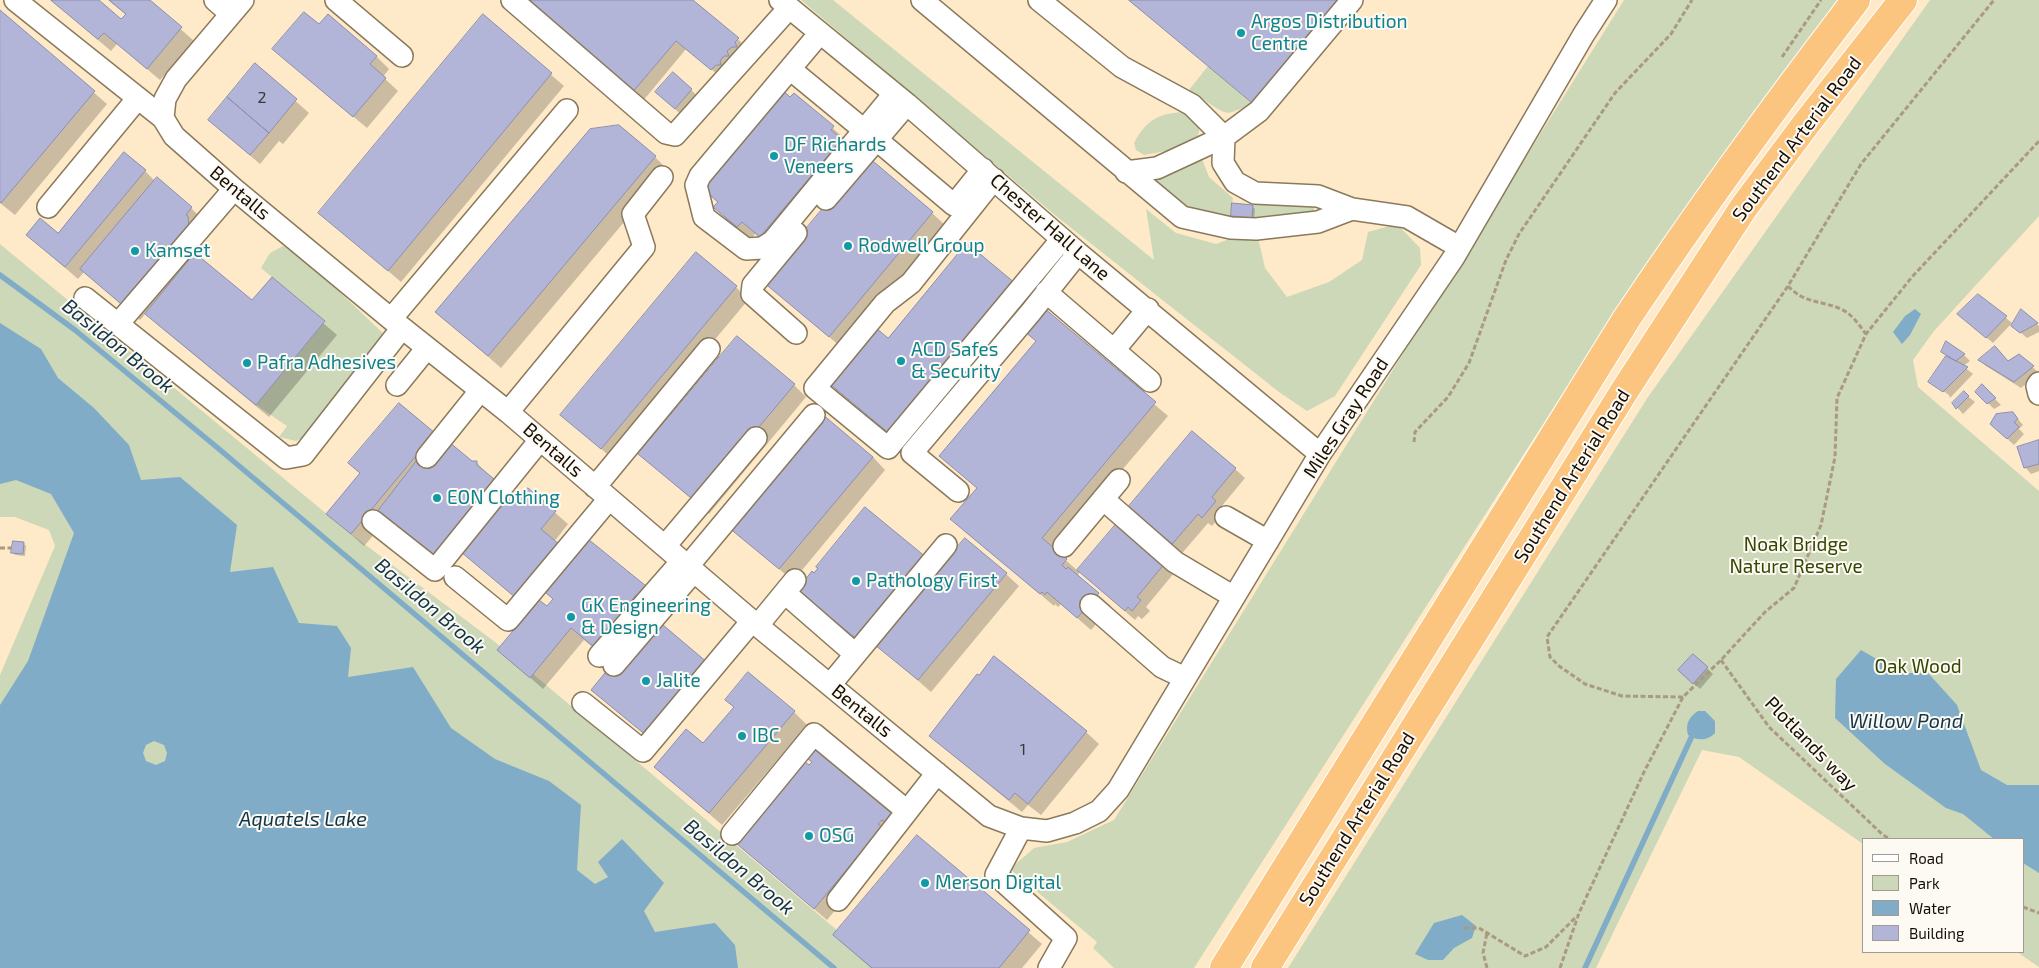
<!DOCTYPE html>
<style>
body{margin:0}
#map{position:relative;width:2039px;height:968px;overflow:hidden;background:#feeac9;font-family:"Exo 2",sans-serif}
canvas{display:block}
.legend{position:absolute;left:1862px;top:838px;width:162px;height:115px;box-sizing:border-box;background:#fdf9f3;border:1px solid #a09b93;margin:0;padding:6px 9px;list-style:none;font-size:15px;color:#150e04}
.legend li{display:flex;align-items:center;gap:10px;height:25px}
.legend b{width:25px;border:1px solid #a09b93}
</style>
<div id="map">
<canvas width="2039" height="968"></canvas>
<ul class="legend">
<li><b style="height:6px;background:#fff"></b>Road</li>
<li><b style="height:14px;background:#ccd8b7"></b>Park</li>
<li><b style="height:14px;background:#81acc7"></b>Water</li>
<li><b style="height:14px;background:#b2b5d7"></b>Building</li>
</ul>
</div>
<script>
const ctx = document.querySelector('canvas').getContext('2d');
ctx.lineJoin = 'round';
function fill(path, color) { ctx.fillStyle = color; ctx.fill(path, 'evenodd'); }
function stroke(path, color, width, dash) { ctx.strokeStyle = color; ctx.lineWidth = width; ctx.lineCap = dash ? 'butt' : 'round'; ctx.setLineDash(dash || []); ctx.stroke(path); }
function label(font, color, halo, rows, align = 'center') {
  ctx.font = font + ' "Exo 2",sans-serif'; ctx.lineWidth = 4; ctx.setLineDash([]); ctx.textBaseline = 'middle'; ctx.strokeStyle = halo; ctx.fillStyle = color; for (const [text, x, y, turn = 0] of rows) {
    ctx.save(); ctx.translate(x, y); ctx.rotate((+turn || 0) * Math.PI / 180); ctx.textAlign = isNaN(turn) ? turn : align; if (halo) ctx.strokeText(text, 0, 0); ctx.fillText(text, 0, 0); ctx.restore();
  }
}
fill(new Path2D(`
 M801 0H833L1154 260 1146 209 1176 233 1216 244 1256 229 1265 268 1287 297 1329 282 1362 260 1368 232 1397 224 1420 248 1421 265 1335 396 1307 411 1279 392 1056 216Z
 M1624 0H1837L1642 270 1194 968H1114L1093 948 1097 942 1010 869 1034 848 1067 842 1114 820 1409 344Z
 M1930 0H2039V216L1934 331 1913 360 1918 387 2039 491V967L2017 952H2023V839H1863V844L1739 757 1702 750 1596 968H1288L1648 397Z
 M1208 66 1254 104C1227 112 1232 120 1206 101 1201 97 1193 95 1189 90Z
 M1185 112 1200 127C1199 132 1198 138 1194 141 1185 148 1156 153 1144 155L1136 150 1134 143C1147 119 1159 113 1185 112Z
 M1202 159 1209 177 1233 198 1232 203 1253 205 1255 201 1312 204 1314 208V212L1302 215 1252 218 1231 216 1225 218 1199 213 1185 207 1155 182 1157 175 1163 170Z
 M0 244 351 534 495 642 882 968H0V675L55 546 49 530 15 517H0Z
 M283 246 309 263 387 337 311 433 296 441 279 437 287 426 256 405 325 321 261 268 270 253Z`), '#ccd8b7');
fill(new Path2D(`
 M1915 309 1921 314 1910 335 1902 344 1893 332 1905 316Z
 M0 323 41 349 58 378 94 408 129 445 141 480 180 477 237 525 230 572 273 567 299 623 337 626 351 648 348 677 413 667 451 728 495 759 549 781 581 805 577 870 595 884 608 877 598 862 622 839 664 883 644 911 655 932 715 923 735 945 738 968H0V705L28 661 74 533 51 494 16 480 0 484ZM154 741 164 745 167 753 165 761 156 765 146 761 143 753 146 745Z
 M1861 650 1901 673H1928L1957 705 1981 770 2007 785H2039V873L2023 863V839H1994L1963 814 1946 808 1885 764 1835 718 1836 679Z
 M1698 711H1705L1715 721V733C1708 741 1696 741 1688 735 1685 724 1689 717 1698 711Z
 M1462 915 1476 926 1472 938 1454 948 1443 960H1428L1415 954 1434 923Z`), '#81acc7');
fill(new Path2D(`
 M51 0H97L121 20 126 15 108 0H148L194 41 160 80 117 44 111 51Z
 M519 0H691L748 48 722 78 686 49 642 102Z
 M1128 0H1357L1264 112Z
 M0 12 107 104 15 215 0 203Z
 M483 16 564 86 401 282 320 212Z
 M319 26 376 56 389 69 383 77 398 91 367 128 287 61Z
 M255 65 309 113 283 144 279 141 260 164 219 129Z
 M673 74 701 99 685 118 667 102Z
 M794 94 846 140 774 249 755 234 751 239 727 220 715 207 718 203 705 189Z
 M655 157 668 170 501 368 437 312Z
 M145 171 155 181 191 208 204 221 199 244 202 247 195 255 253 302 272 279 337 335 269 417 159 326 146 313 140 320 84 272 78 279 27 235H58Z
 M1252 206 1255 209 1254 220 1235 218 1232 215Z
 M932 213 945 225 842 348 764 281Z
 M1016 285 1028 298 905 446 832 384 888 340Z
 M736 287 748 300 614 460 562 415Z
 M1978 295 2012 323 1993 343 1965 320Z
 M1044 310 1168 416 1054 550 1078 571 1117 524 1174 573 1146 607 1150 611 1142 619 1138 616 1135 620 1080 572 1077 576 1111 606 1091 630 1061 604 1058 607 1055 604 1054 606 952 519 978 489 941 456 1037 342Z
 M2022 311 2039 326V332L2027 338 2013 326Z
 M1943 351 1964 355 1970 361 1963 366 1973 374 1950 398 1949 395 1930 382 1947 356Z
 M2019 355 2039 373 2021 388 1986 366 1980 360 2008 362Z
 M794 385 806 397 709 514 639 454Z
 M1982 386 2001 405 1994 409 1977 392Z
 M1964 393 1975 402 1963 414 1953 403Z
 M399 405 472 463H477L510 497 508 500 515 506 528 489 568 524 554 542 559 546 588 540 651 608 607 659 584 640 543 689 499 650 531 611 464 553 448 573 386 521 364 546 328 514 361 474 350 463ZM545 591 554 599 547 608 537 600Z
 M2013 413 2023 425 2019 429 2024 434 2014 445 1998 430Z
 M2039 441V471L2031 474 2025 467Z
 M873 457 885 470 793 581 730 527Z
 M1235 469 1245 478 1221 507 1225 511 1212 526 1208 523 1178 558 1135 521Z
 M23 543 26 546 25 556 15 555 13 553Z
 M926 559 1006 574 1019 586 931 692 877 645 872 652 799 590Z
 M654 639 707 663 720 676 661 748 593 690Z
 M1693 655 1713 674 1700 689 1686 676Z
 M794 712 807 725 722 825 655 767 703 745Z
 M1086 732 1099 744 1041 815 1028 805 1022 812 944 748 931 736Z
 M855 784 882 801 879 804 892 814 894 840 827 920 738 844Z
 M917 837 1042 944 1022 968H871L834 935Z`), '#0003');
stroke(new Path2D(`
 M0 275 75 330 219 449 834 968
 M1585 968 1691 738`), '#81acc7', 5.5);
const building = new Path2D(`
 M51 0H99L121 19 126 14 109 0H150L182 27 147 69 104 33 98 39Z
 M519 0H693L739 38 735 42 737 47H732L727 51 729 56H724L720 61 721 65H716L711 70 676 41 631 94Z
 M1129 0H1340L1254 104Z
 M0 10 95 91 1 203 0 202Z
 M304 12 319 24 328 14 377 56 370 64 386 78 353 117 272 49Z
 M483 14 552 73 388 271 318 213Z
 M255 63 297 99 269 133 227 97Z
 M673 72 692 89 675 109 655 92Z
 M779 87 790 97 794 93 834 126 831 130 842 139 760 237 742 222 737 227 713 207 718 202 703 189 713 178 707 173Z
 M227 97 269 133 250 155 208 120Z
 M619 125 656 156 488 356 435 312 590 129Z
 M124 152 146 170 65 267 26 235 40 218 58 233Z
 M867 156 933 212 829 337 762 281Z
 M157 177 192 207 186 215 188 216 189 228 127 309 80 269Z
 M1232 203 1253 205 1252 218 1231 216Z
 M967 243 1016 284 891 435 830 384 876 328 888 338Z
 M696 252 737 286 601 449 560 415Z
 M195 253 252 300 272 277 325 321 256 405 145 314Z
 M1978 294 2007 316 1986 338 1957 314Z
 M1044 308 1156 402 1042 538 1067 559 1062 565 1066 569 1068 567 1099 593 1077 618 1047 592 1045 595 1042 592 1040 594 950 519 977 488 939 456 1036 341 1024 331Z
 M2021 309 2038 323 2020 333 2011 326Z
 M737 336 795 384 696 502 638 454Z
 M1946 341 1965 354 1956 361 1941 352Z
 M1995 346 2008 361 2019 354 2034 366 2014 382 1978 360Z
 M1946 356 1968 367 1943 392 1928 382Z
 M1982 384 1996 398 1987 404 1975 392Z
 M1964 391 1969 396 1956 409 1952 403Z
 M399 403 435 433 351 534 326 514 360 473 348 463Z
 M2013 412 2018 419 2014 422 2019 427 2007 439 1990 424 1996 414Z
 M822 414 873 457 779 569 728 527Z
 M1192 431 1236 468 1212 497 1216 501 1202 518 1198 514 1168 549 1124 512Z
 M2039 440V464L2024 468 2017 447Z
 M449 442 472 461H477V465L499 483 434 561 376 513 420 456Z
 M528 488 556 511 541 529 560 545 516 598 461 552 506 497 514 504Z
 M865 507 927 558 859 641 797 590 812 571 814 573 818 568 816 567Z
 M1117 523 1165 563 1137 597 1141 600 1132 611 1128 607 1125 611 1077 570Z
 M965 538 1007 573 918 680 875 645Z
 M588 539 646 586 638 596 636 595 594 647 571 628 530 678 497 650 539 600 547 606 553 599 545 592Z
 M13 541 24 542 23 554 11 553Z
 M663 625 708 663 647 736 591 690 609 668 649 632 654 637Z
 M1693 654 1708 667 1693 684 1678 670Z
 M994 656 1087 731 1028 804 1015 793 1009 800 929 736 977 674 979 675Z
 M748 672 795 711 709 813 654 767 686 729 703 743 734 707 725 700Z
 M816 750 855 782 858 778 870 788 867 792 893 813 885 822 882 820 878 824 882 827 814 909 737 844 805 762 809 765 812 762 808 759Z
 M917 835 1030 930 999 968H872L833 935Z`);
fill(building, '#b2b5d7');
stroke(building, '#8b8eae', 1);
const minor = new Path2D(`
 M15 0 163 118
 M215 0 231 14
 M243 0 176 79 165 99 163 118 174 136 234 189 391 319 508 412 752 621 989 816 1021 828 1047 831 1075 823 1099 811 1118 790 1320 454 1454 257 1584 34 1606 0
 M336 0 402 56
 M512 0 666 133 675 135 789 8
 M780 0 907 104 1078 253 1320 454
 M922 0 1182 217 1231 228 1256 229 1318 222 1352 209
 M1039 0 1122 67 1192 105 1224 137 1223 163 1235 182 1255 193 1318 196 1352 209 1407 217 1459 247
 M820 33 700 176 696 185 704 217 746 249 762 248 773 241 894 94
 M790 69 864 130
 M877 140 954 205 983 169
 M1126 172 1157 168 1224 137 1259 111 1352 0
 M994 179 911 283 885 303 815 388 888 448 1062 239
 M826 199 907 104
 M48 207 138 98
 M1046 292 1150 381
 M85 298 286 458 303 455 402 328
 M391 319 567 110
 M118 324 234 189
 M796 333 752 294 753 285 796 233
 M1114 350 1148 309
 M2039 383 2037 386 2039 394
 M397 385 427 348
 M508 412 644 247 633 214 662 177
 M427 457 480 391
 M595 487 709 349
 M958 491 912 453 1031 312 1078 253
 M1103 499 1175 562 1234 597
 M1226 517 1268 541
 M373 521 435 570 540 440
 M665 546 756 438
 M1064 546 1119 480
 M688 566 814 415
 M455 577 508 620 609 499
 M785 593 855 654
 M1091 605 1162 667 1185 678
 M758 625 795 580
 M599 656 682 561
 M614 665 694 571
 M830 685 946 545
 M583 703 643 751 752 621
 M1021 828 996 875 1066 938 1049 968
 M732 834 814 734 907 811
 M838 900 937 773`);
const highway = new Path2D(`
 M1224 968 1627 318C1700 209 1776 104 1856 0
 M1265 968 1625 390 1690 290 1744 207 1806 124 1903 0`);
stroke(minor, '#8b795b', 24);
stroke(highway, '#fff', 30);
stroke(new Path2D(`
 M1782 57 1821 0
 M1788 286C1805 304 1820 300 1841 309 1852 314 1859 325 1866 334
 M1414 442 1415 432 1448 397 1469 363 1506 260 1519 234 1615 93 1671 34 1692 0
 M0 548H12
 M1721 660 1769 727 1883 835 1890 839
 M1683 697 1622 696 1585 684 1559 666 1550 657 1547 637 1788 286 1861 164 1994 0
 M2023 907 2039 913
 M1464 928H1479L1525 956 1546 947 1577 916
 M1487 968 1483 953 1487 933
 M1560 968 1579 913 1644 772 1683 697 1721 660 1765 612 1794 588 1821 525 1835 457 1837 398 1866 334 1912 277 2039 141`), '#a99a81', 3, [5, 2.5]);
stroke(minor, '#fff', 21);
stroke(highway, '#fbc47f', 28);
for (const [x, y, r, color] of [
 [1241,33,5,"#0f9aa8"],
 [774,156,5,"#0f9aa8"],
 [848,246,5,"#0f9aa8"],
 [135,251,5,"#0f9aa8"],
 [901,361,5,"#0f9aa8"],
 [247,363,5,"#0f9aa8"],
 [437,498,5,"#0f9aa8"],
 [856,581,5,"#0f9aa8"],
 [571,617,5,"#0f9aa8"],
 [646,681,5,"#0f9aa8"],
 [742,736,5,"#0f9aa8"],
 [809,836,5,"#0f9aa8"],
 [925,883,5,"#0f9aa8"]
]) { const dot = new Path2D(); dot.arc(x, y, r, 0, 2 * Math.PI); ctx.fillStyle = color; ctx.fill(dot); stroke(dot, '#fdf9f3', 2); }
label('16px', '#3c3839', null, [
 ["2",262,98],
 ["1",1023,750]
]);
label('19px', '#0d838f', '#fdf9f3', [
 ["Argos Distribution",1251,22],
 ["Centre",1251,44],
 ["DF Richards",784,145],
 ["Veneers",784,167],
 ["Rodwell Group",858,246],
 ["Kamset",145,251],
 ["ACD Safes",911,350],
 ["& Security",911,372],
 ["Pafra Adhesives",257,363],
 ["EON Clothing",447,498],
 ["Pathology First",866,581],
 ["GK Engineering",581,606],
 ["& Design",581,628],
 ["Jalite",656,681],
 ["IBC",752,736],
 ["OSG",819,836],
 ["Merson Digital",935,883]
], 'left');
label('19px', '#150e04', '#fdf9f3', [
 ["Southend Arterial Road",1797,139,-53],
 ["Bentalls",240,193,40],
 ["Chester Hall Lane",1050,227,41],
 ["Miles Gray Road",1346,418,-57],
 ["Bentalls",553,450,41],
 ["Southend Arterial Road",1572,476,-58],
 ["Bentalls",862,711,39],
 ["Plotlands way",1811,744,46],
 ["Southend Arterial Road",1357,819,-58]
]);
label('19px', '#344600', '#fdf9f3', [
 ["Noak Bridge",1796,545],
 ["Nature Reserve",1796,567],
 ["Oak Wood",1918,667]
]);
label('italic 20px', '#103549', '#fdf9f3', [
 ["Basildon Brook",118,346,39],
 ["Basildon Brook",430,606,40],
 ["Willow Pond",1906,721],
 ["Aquatels Lake",303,819],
 ["Basildon Brook",739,867,40]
]);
</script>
